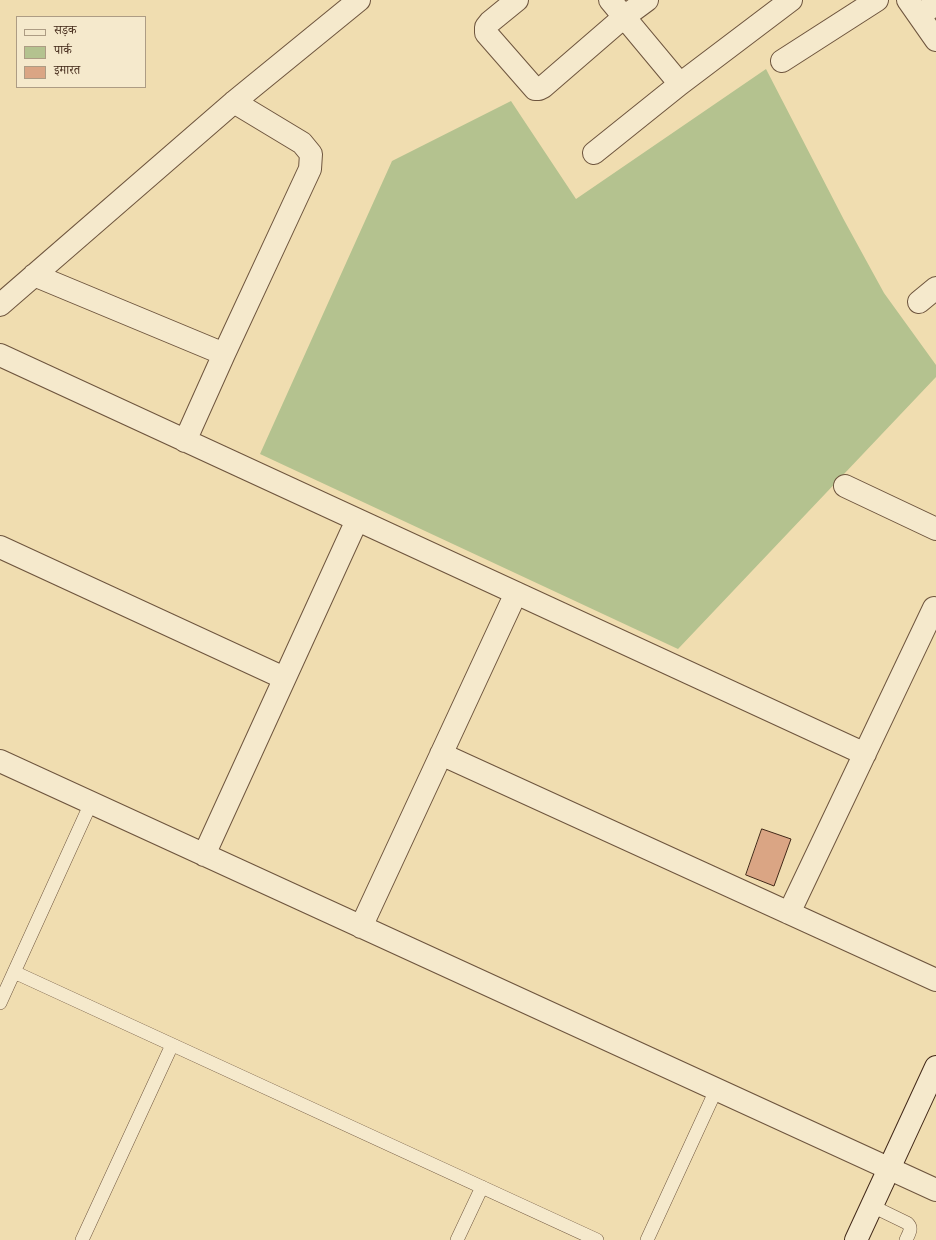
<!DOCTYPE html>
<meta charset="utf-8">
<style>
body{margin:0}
#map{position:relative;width:936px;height:1240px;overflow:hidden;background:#f0ddb0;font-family:"IM FELL DW Pica","Noto Serif Devanagari",serif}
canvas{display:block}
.legend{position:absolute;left:16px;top:16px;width:130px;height:72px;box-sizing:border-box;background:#f5e9cc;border:1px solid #ad9c84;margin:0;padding:5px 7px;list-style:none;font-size:12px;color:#422818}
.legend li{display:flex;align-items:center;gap:8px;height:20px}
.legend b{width:20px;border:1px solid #ad9c84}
</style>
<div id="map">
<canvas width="936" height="1240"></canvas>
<ul class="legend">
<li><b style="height:5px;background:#f5e9cc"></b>सड़क</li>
<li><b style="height:11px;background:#b4c28f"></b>पार्क</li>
<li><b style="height:11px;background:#daa584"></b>इमारत</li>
</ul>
</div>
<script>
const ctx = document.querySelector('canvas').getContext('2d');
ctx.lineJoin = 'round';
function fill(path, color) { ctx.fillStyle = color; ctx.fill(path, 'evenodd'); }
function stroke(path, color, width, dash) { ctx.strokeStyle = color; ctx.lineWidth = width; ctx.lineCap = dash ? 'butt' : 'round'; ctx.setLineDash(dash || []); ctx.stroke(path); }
fill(new Path2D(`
 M766 69 844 220 884 293 936 365V377L678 649 260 454 392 161 511 101 576 199Z`), '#b4c28f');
const building = new Path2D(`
 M762 829 791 839 774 886 746 875Z`);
fill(building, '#daa584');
stroke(building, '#422818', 1);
const service = new Path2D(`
 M14 972 597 1240
 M0 1003 91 803
 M872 1206 907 1223C913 1228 909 1233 906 1240
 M82 1240 172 1045
 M457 1240 482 1187
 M647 1240 716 1090`);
const minor = new Path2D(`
 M517 0 490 22 486 27V33L535 89H539L543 87 624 17 647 0
 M610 0 680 84
 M908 0 936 40
 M920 16 936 3
 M782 61 877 0
 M594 153 680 84 791 0
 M34 275 224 354
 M919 302 936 288
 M0 305 234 102 359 0
 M0 355 865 754
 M185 441 224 354 310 169 311 154 302 143 234 102
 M845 486 936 529
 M0 547 284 678
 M441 754 936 980
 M0 761 936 1190
 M204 855 357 520
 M789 913 934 608
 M361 927 516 593`);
const secondary = new Path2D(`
 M856 1240 936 1067`);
stroke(service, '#6e553e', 14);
stroke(minor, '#6e553e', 24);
stroke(secondary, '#422818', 24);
stroke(service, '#f5e9cc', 13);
stroke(minor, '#f5e9cc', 22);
stroke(secondary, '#f5e9cc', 22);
</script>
